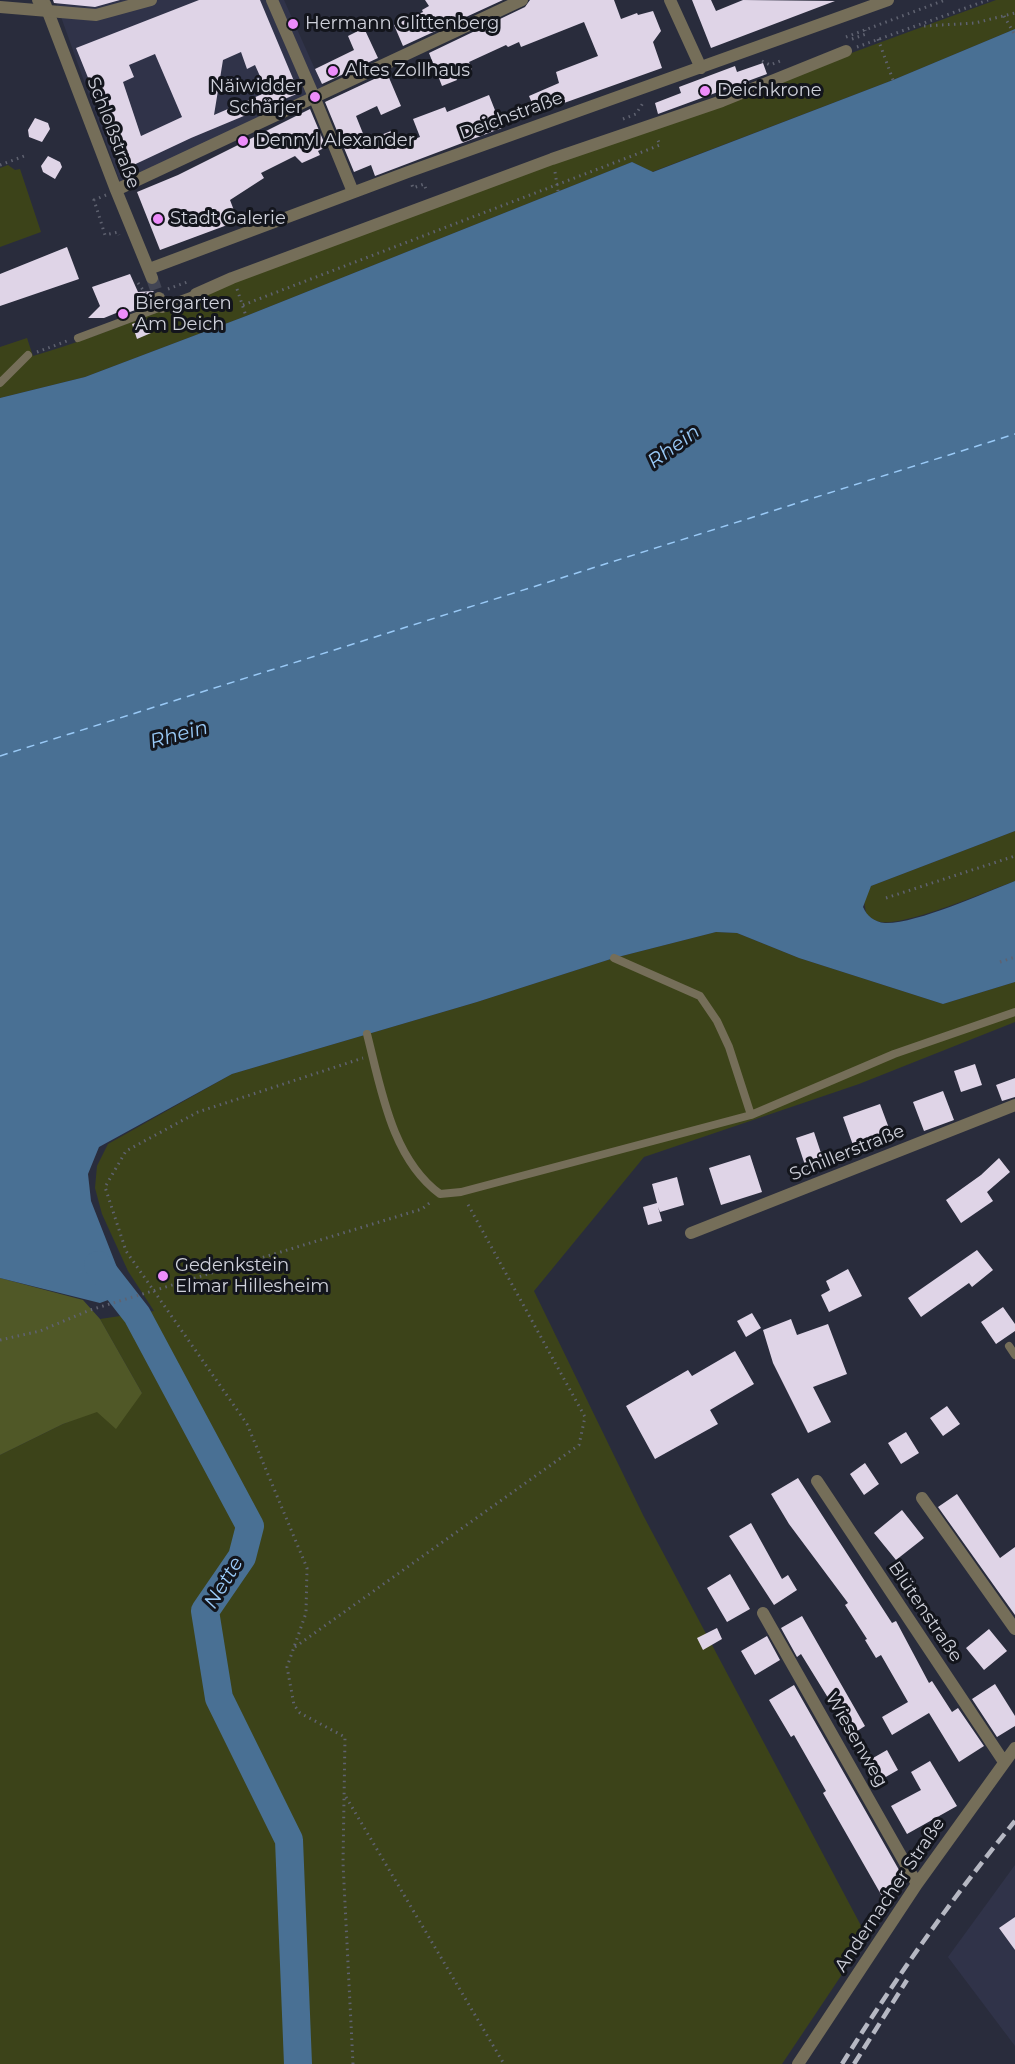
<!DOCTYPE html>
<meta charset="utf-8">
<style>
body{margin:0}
canvas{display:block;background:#292c3c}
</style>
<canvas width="1015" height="2064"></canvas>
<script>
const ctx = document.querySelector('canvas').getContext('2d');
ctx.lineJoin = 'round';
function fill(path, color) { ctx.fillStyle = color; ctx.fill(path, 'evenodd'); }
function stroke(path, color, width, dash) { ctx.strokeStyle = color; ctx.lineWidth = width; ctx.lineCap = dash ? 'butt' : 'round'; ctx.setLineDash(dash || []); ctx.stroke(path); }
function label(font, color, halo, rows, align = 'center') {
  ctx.font = font + ' Montserrat,sans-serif'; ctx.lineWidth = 6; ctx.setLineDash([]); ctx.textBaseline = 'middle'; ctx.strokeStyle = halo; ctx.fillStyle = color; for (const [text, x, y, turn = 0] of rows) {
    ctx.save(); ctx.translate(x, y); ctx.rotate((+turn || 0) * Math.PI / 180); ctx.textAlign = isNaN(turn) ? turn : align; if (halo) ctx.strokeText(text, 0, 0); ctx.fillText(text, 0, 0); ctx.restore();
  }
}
fill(new Path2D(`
 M55 0H284L326 94 123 190Z
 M1015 1865V2046L948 1957Z`), '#303349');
fill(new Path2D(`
 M996 0H1015V29L893 80 652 172 632 162 246 316 85 377 0 398V347L27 338 33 356C117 332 197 293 279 264 519 178 757 87 996 0Z
 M8 165 15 170 20 169 41 232 0 247V168Z
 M1015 831V881C988 891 906 926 881 922 875 921 870 918 866 913L864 901 871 886Z
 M716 932 737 933 799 958 943 1004 1015 982V1022L859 1084 644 1157 534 1291 643 1515 867 1937 782 2064H0V1455L63 1424 142 1393 100 1319 154 1311 128 1271 102 1214 95 1188 97 1166 108 1144 232 1074 477 1002 614 958Z`), '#3c4319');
fill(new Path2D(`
 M0 1278 83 1300 100 1319 142 1393 116 1429 97 1412 63 1424 0 1455Z`), '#505827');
fill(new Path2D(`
 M1015 29V831L871 886 863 907C867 916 874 922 885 923 916 924 984 893 1015 881V982L943 1004 799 958 737 933 716 932 614 958 477 1002 232 1074 99 1147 88 1174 91 1201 127 1293 100 1303 0 1278V398L85 377 246 316 632 162 653 172 893 80Z`), '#497094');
stroke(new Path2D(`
 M98 1265 137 1315 250 1526 242 1557 205 1611 219 1698 289 1840 298 2064`), '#497094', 28);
stroke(new Path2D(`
 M0 756 1015 434`), '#99c9f6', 1.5, [8, 6]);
fill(new Path2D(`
 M53 0H120L95 7 54 3Z
 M199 0H260L299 93 191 138 125 169 76 48ZM241 52 247 69 255 65 267 92 214 115 223 60ZM155 54 182 117 141 136 123 82 134 77 129 65Z
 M425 0H503L403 46 394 25 423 12 422 10 429 6Z
 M530 0H614L621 19 637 13 638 15 653 11 661 31 653 42 662 68 536 113 529 96 559 83 556 72 598 56 584 22 521 47 519 42 508 47 506 45 469 62 472 69 455 76 457 80 442 86 429 53 525 7Z
 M692 0H711L716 11 743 0 835 1 711 48Z
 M364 28 378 58 322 84 315 69 354 50 348 36Z
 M763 63 767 74 658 114 655 103 681 93 679 87 735 66 737 72Z
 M387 73 401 106 381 115 377 106 356 116 366 141 391 131 397 145 420 137 413 119 445 107 447 112 489 95 502 128 375 176 371 165 354 172 325 102Z
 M310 109 326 147 318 151 320 155 302 163 295 156 261 173 264 178 230 200 238 221 160 250 137 192 178 175Z
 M35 118 48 123 50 129 42 142 29 137 28 130Z
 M48 156 60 162 62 167 55 179 43 172 41 166Z
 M67 247 79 279 0 306V274Z
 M130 274 138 292 154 291 140 305 141 308 127 313 126 309 104 318H88L100 306 92 287Z
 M146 319 151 333 137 339 132 324Z
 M975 1064 982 1085 961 1092 954 1071Z
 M1015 1078V1097L1002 1101 996 1085Z
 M943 1091 954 1120 924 1131 913 1102Z
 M880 1104 893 1139 873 1147 872 1141 854 1148 843 1117Z
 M814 1132 825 1165 807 1171 796 1138Z
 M750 1155 762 1192 721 1205 709 1168Z
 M999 1158 1010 1172 987 1192 993 1201 961 1223 946 1200 981 1175Z
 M677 1177 684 1205 660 1212 658 1207 662 1221 648 1225 643 1207 657 1203 652 1184Z
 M977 1250 993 1270 972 1287 969 1283 921 1317 908 1298Z
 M848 1269 862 1296 829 1312 821 1295 830 1290 826 1281Z
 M1003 1307 1015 1324V1331L996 1344 981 1322Z
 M752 1313 761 1328 746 1337 737 1321Z
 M791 1319 797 1335 828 1324 847 1374 813 1387 831 1422 808 1433 773 1363 763 1330Z
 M735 1351 754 1384 710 1410 718 1424 655 1459 626 1406 688 1370 692 1376Z
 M947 1406 960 1424 943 1436 930 1418Z
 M906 1432 919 1453 901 1464 888 1443Z
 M865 1463 879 1484 864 1495 850 1474Z
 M798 1478 892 1623 896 1621 929 1683 932 1681 952 1712 958 1708 984 1746 959 1762 929 1713 892 1735 882 1717 908 1702 881 1655 876 1658 865 1640 867 1639 845 1605 848 1603 789 1524 771 1494Z
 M957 1494 1000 1558 1015 1547V1615L938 1507Z
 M902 1510 924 1538 896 1560 874 1533Z
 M751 1523 782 1579 788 1575 797 1590 774 1605 729 1536Z
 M730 1574 750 1609 727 1622 707 1588Z
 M802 1616 865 1726 851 1735 801 1654 797 1657 781 1628Z
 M717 1628 722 1639 703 1650 697 1638Z
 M989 1629 1007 1651 984 1670 966 1648Z
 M767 1636 780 1660 755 1675 741 1651Z
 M995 1684 1015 1716V1726L997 1737 972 1699Z
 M794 1685 907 1884 883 1898 823 1793 826 1791 794 1735 791 1737 769 1700Z
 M887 1750 898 1770 877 1782 866 1762Z
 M930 1761 957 1806 907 1834 891 1806 921 1790 911 1772Z
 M1015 1917V1950L999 1928Z`), '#dfd4e7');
stroke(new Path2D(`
 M152 278 159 298`), '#424554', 12, [12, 6]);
stroke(new Path2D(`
 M1004 16 1015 35
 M924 26 975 23 1015 13
 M846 37 945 0
 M852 39 866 34 865 30
 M878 39 893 80
 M857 47 988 0
 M762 61 770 65 783 60
 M623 119 636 114 643 103
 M0 165 27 155
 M555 172 558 191
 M412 185 413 188 424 184 427 192
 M106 195 94 200 105 235 118 232 119 235
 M138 283 146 294
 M168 289 190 281
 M237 289 246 316
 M243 305 624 159 660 145 657 138
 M37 352 67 341
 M886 898 1015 856
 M1000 962 1015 957
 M0 1340 40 1331 90 1310 422 1209 432 1201
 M295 1647 579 1445 585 1417 466 1201
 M346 1797 504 2064
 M353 2064 343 1863 345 1737 300 1713 294 1705 287 1667 306 1613 307 1568 247 1424 126 1251 105 1187 126 1151 198 1112 363 1058`), '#5f6270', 3, [1.5, 4.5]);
stroke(new Path2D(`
 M78 338 196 294
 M0 383 28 355
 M614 958 700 996 717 1021 729 1047 751 1115
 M367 1034C381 1089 392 1159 440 1194L461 1192 751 1115 894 1054 1015 1012
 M1009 1346 1015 1355`), '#756e59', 8);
stroke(new Path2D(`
 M272 0 315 99
 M196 294 232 278 552 159 722 101 846 51`), '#756e59', 12);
stroke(new Path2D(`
 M670 0 701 68
 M45 4 116 190 152 278
 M315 99 353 192
 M116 190 522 0
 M149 269 408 172 888 0
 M159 298 162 307
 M691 1233 1015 1105
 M817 1481 1004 1762
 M922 1498 1015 1629
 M763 1613 917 1884
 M798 2064 917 1884 1015 1748`), '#756e59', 12);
stroke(new Path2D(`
 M38 0 48 12
 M0 7 96 15 151 0`), '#756e59', 12);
stroke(new Path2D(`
 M842 2064C895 1979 952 1898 1015 1821
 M854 2064 907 1980`), '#b6b8c3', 4.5, [12, 6]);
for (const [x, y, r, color] of [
 [293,24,6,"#ed8cfa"],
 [333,71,6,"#ed8cfa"],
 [705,91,6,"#ed8cfa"],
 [315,97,6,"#ed8cfa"],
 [243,141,6,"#ed8cfa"],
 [158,219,6,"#ed8cfa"],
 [123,314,6,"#ed8cfa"],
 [163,1276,6,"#ed8cfa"]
]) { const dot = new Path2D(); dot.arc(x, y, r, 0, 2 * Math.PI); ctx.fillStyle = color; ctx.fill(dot); stroke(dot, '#13151c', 2); }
label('18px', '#cfd1db', '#13151c', [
 ["Hermann Glittenberg",305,24],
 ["Altes Zollhaus",345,71],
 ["Näiwidder",303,87,"right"],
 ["Schärjer",303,108,"right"],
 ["Deichkrone",717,91],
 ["Dennyl Alexander",255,141],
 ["Stadt Galerie",170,219],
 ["Biergarten",135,304],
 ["Am Deich",135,325],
 ["Gedenkstein",175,1266],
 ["Elmar Hillesheim",175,1287]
], 'left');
label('18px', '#cfd1db', '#13151c', [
 ["Deichstraße",511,116,-20],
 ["Schloßstraße",113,133,69],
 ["Schillerstraße",847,1153,-22],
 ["Blütenstraße",925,1612,56],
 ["Wiesenweg",856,1740,60],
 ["Andernacher Straße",890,1895,-56]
]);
label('italic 20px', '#99c9f6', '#13151c', [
 ["Rhein",674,447,-36],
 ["Rhein",179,735,-15],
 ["Nette",224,1583,-59]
]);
</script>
